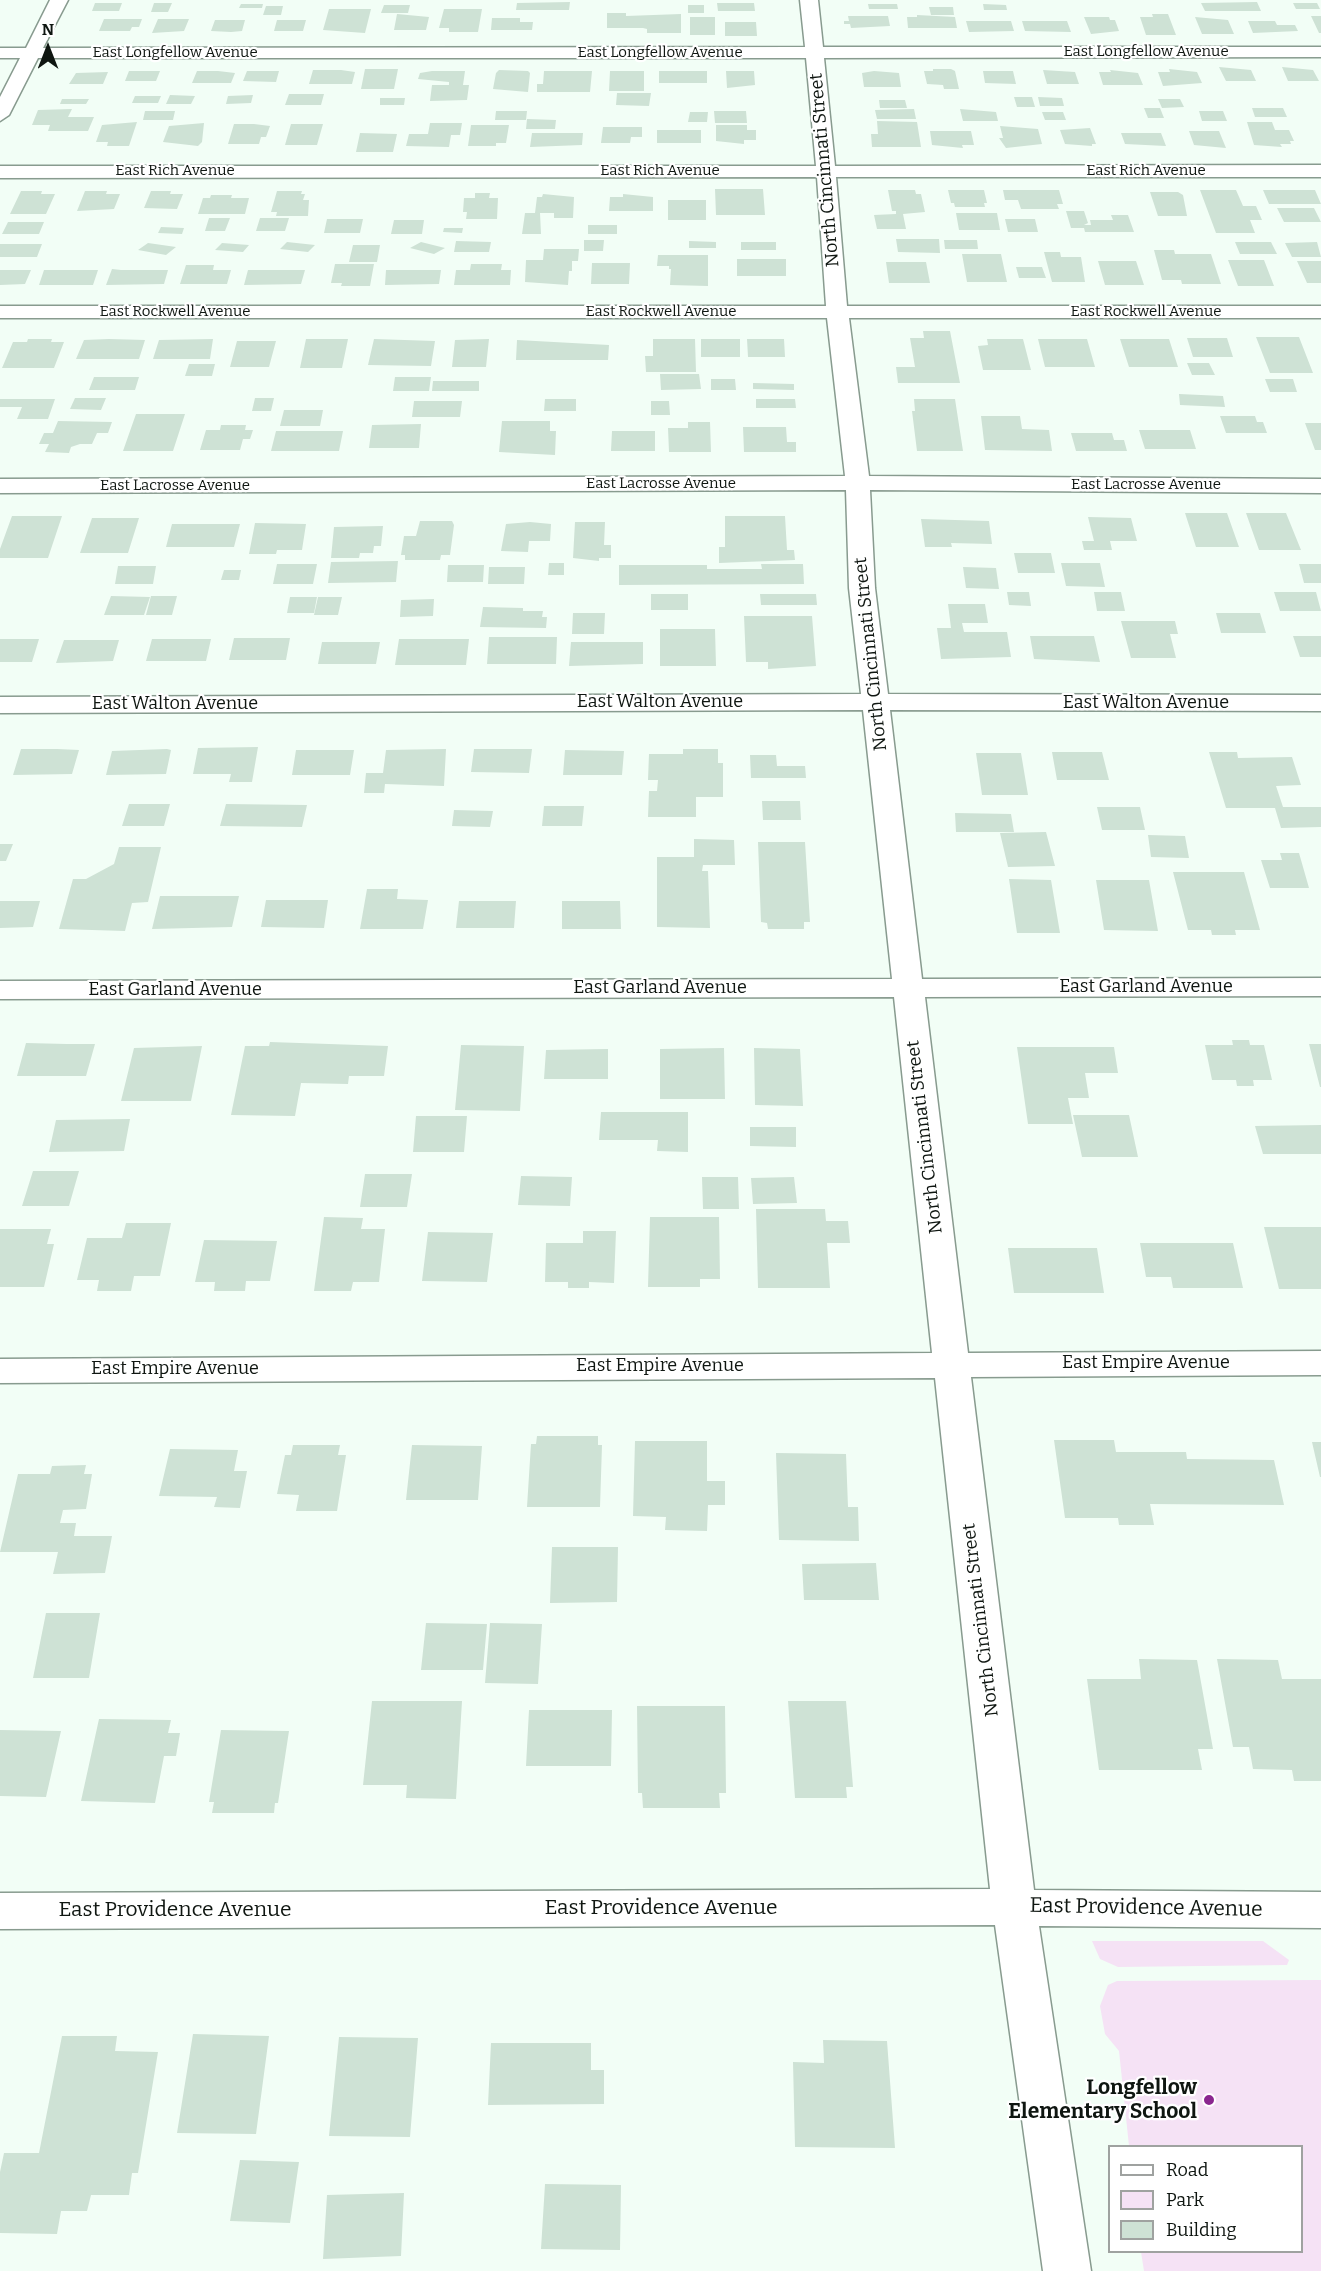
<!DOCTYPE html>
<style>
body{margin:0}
#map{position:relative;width:1321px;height:2271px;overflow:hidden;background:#f2fef6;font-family:Bitter,serif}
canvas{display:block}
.legend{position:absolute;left:1108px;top:2145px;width:195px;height:108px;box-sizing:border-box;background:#fff;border:2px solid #9fa2a0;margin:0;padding:8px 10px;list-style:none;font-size:18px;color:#0f1611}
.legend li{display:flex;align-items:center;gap:12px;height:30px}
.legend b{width:30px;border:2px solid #9fa2a0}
.north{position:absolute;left:18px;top:18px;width:60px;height:60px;-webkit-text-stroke:4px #fff;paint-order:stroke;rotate:0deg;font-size:16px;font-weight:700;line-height:24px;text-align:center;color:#0f1611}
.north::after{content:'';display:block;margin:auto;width:21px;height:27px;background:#0f1611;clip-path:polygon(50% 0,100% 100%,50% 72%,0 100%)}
</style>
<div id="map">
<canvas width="1321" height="2271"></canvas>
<ul class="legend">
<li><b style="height:8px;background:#fff"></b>Road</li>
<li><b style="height:16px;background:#f5e2f5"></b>Park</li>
<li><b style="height:16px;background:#cee2d5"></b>Building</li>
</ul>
<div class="north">N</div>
</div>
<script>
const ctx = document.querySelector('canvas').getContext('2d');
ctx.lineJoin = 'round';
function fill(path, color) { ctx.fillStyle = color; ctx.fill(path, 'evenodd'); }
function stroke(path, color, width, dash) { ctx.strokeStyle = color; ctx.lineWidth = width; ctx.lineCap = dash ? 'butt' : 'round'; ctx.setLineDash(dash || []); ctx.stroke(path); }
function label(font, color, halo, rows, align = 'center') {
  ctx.font = font + ' Bitter,serif'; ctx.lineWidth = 4.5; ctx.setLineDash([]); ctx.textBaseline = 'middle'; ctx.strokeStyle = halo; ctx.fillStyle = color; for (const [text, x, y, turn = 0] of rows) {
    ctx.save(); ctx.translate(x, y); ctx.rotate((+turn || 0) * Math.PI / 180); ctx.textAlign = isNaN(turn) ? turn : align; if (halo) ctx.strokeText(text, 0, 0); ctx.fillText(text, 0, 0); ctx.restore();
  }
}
fill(new Path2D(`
 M1092 1941H1263L1289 1960 1287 1965 1118 1967 1100 1959Z
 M1321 1980V2271H1144L1141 2252H1302V2146H1129L1119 2051 1105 2034 1100 2006 1108 1985 1117 1981Z`), '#f5e2f5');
fill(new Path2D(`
 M570 2 569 10H516L517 3Z
 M1257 2 1261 11H1205L1201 3Z
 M95 3H122L119 11H92Z
 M154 3H172L168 12H151Z
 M717 3H754L755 11H718Z
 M1293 3H1317L1320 9H1296Z
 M241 4H263L262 8H239Z
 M868 4H897L898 9H869Z
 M983 4 1006 5 1007 10H984Z
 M384 5H410L408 13H381Z
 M688 5H704V13H688Z
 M266 6H283L281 15H263Z
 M929 7H953L954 15H931Z
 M329 9H371L365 33 323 30Z
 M444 9H482L478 32H449V28H439Z
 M607 13H626V16L681 14V33H647V29L643 28H607Z
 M397 14 429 17 426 30H394Z
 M1152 14H1168L1176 35H1146L1140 17H1153Z
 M917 15 955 17 957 28H908L907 17H917Z
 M848 16H888L890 26 851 28 850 24H844V21H849Z
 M1311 16H1321V33H1319Z
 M690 17H715V35H690Z
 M1084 17H1109L1110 20H1115L1119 31 1091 34Z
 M1195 17 1228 20 1234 34H1202Z
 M492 18H520V22H533L532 30H491Z
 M104 19H142L139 27H132L130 31H99Z
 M158 19H189L184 31 152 33Z
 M215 20H245L242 31 231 32 211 31Z
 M277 20H306L303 31H274Z
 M966 21H1011L1014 31 969 32Z
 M1022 21H1067L1071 32 1025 31Z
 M1248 21H1275L1277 25H1295L1298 31 1253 33Z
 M725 22H756L757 36H725Z
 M1219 67 1251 70 1256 81H1226Z
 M1282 67 1313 70 1319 81H1288Z
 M365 69H398L394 89H361Z
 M933 69H951L955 71 959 89H944L943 85 927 84 924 71H933Z
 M1169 69 1197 72 1202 83 1163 86 1158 72H1170Z
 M313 70H341L355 72 352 84H309Z
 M499 70 528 71 530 73 528 92 493 89 496 73Z
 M1043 70 1075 72 1079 84H1047Z
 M1110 70 1138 73 1143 85H1103L1099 72H1111Z
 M129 71H160L156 81H125Z
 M197 71H218L235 73 231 83H192Z
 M247 71H279L276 82 243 81Z
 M432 71H465L463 85H469L467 100 430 101 432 85H449V82L418 79 420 73Z
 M544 71H592L590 92H537V84H543Z
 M610 71H644V91H609Z
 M659 71H707V83H659Z
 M726 71H754L755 85 727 88Z
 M874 71 899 73 901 87H864L862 73Z
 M983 71H1013L1016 84 985 83Z
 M108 72 103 84H69L76 73Z
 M617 93H651L649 106 616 105Z
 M289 94H324L321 105H285Z
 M170 95 195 96 191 104H166Z
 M253 95 251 103 226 104 228 96Z
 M135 96H161L158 103H132Z
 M1014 97H1032L1035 107H1017Z
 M1038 97 1062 98 1064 106H1040Z
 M380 98H405L404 105H380Z
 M62 99H89L86 104H60Z
 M1158 99H1180L1184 107 1162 108Z
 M879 100H905L907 108H880Z
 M1144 108H1160L1164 118H1148Z
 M1252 108H1283L1287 117H1255Z
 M72 109 68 117H94L88 131H48L50 125H32L38 110Z
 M914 109 916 119H877L875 110Z
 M960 109 996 112 998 121H963Z
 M145 111H175L173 120H143Z
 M496 111H527L526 120H495Z
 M714 111H746L747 123H715Z
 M1199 111H1223L1227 121H1202Z
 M690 112H708L707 122H688Z
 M1042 112H1063L1066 120H1045Z
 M527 119 556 120 555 129H526Z
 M877 121 917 122 921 147H872L871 134H878Z
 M137 122 129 146H107L108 142H96L102 125Z
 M1247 122H1272L1275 130H1289L1294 141H1290L1291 144H1280L1282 147 1254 145Z
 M204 123 202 142 198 146 163 142 169 126Z
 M430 123H462L460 135H451L449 147 406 146 409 134H428Z
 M234 124H254L270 126 266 137H261L259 144H228Z
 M291 124H323L317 145H285Z
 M471 125H509L506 143H496V146H468Z
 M716 125H747V130H756V140H744V144L716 141Z
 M1000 126 1038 129 1042 144 1006 148 999 138H1003Z
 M603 127H642V137H631L630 143H601Z
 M1090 128 1096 144H1092V146L1065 144 1060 130Z
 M657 130H701V143H657Z
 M930 131H971L974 145H962L963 148 932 145Z
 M1189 131H1219L1226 148 1194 145Z
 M360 133 397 134 393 152H356Z
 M532 133H583L582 145 530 147Z
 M1121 133H1161L1166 146 1125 144Z
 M715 189H763L765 215H716Z
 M888 190H915L916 194H921L925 212 903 214 906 229H877L874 215 896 214V211H892Z
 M948 190H984L987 203H984L985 207H955L954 203H951Z
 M1003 190H1059L1063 204H1057L1059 209H1021L1018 200H1005Z
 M1200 190H1236L1243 206H1256L1262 220H1250L1255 233H1216Z
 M1263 190H1315L1321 204H1269Z
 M21 191H42L41 194H55L46 214H10Z
 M85 191H107L106 194H120L114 209 77 211Z
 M151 191H171L170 194H183L177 209 144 208Z
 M277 191H302L301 194H305L303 200H309L308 216H276L277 212H271Z
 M1150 192H1178L1183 195 1187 216H1158Z
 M475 193H490L489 198H498L497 219H466L467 212H463L464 198H475Z
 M543 194 574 197 573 218H554V213H540L541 234H522L525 213H535L537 197H542Z
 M623 194 653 197V211H609L610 197H623Z
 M211 195H232L231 198H249L245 214H198L203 198H210Z
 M668 200H706V220H668Z
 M1277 208H1314L1321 222H1284Z
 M1066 211H1084L1088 223 1084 225H1091L1090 220H1113L1111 215H1128L1134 232H1085L1084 228H1071Z
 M956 213H997L1000 230H959Z
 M209 218H230L225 231H205Z
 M260 218H289L285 231H256Z
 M327 219H363L360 233H324Z
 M1005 219H1035L1038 232H1008Z
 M394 220H424L422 234H391Z
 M8 222H44L39 234H2Z
 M588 225H617V234H588Z
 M161 227 184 228 182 234 158 233Z
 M444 228H463L462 233 443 232Z
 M896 239H939L940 253 898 252Z
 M584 240H604L603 251H584Z
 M944 240H977L978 249H945Z
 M456 241 491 242 489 252H454Z
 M689 241 716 242V248H689Z
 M287 242 315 245 308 252 280 249Z
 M421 242 445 248 434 254 410 248Z
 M741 242H776V250H741Z
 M1235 242H1271L1277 254H1240Z
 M1317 242 1321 257H1292L1285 243Z
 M148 243 176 247 166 255 138 250Z
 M222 243 249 245 243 252 215 250Z
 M0 244H42L37 257H0Z
 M353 245H380L377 262H349Z
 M544 249H579L578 261H572V271H569L568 285 525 282 526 260H543Z
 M1154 250H1174L1175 254H1211L1221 284H1182L1181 280H1162Z
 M1044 252H1060L1061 257H1081L1085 282H1052Z
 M962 254H1001L1007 282H967Z
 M658 255H708V286L670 285 671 269H669V266H657Z
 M737 259H786V276H737Z
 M1228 260H1264L1274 286H1238Z
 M1098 261H1136L1144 285H1105Z
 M1297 261H1321V283H1307Z
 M886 262H926L930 283H889Z
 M592 263H630L629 284H591Z
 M335 264H374L370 286H341L342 283H331Z
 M471 264H502L501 270H511L510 285H454L456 270H470Z
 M186 265H214L213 270H231L227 284H180Z
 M1016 267H1042L1046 278H1019Z
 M112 269 121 270H168L164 284 106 285Z
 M0 270H31L25 284 0 285Z
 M44 270H98L93 285H39Z
 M248 270H305L301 284 244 285Z
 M386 270H441L439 284 385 285Z
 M923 331H950L960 383H898L896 367H915L910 338H924Z
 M1256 337H1299L1313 373H1270Z
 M1187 338H1227L1233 357H1193Z
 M28 339H52L51 342H64L54 368H2L13 342H27Z
 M213 339 210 359H153L159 340Z
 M306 339H348L342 368H300Z
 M374 339 435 341 431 366 368 365Z
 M489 339 486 367H452L455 340Z
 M653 339H695L696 372H646L645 356H653Z
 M701 339H740V357H701Z
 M747 339H784L785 357H748Z
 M987 339H1023L1031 370H983L978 346 988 345Z
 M1038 339H1087L1095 367H1045Z
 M1120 339H1169L1178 367H1129Z
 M84 340 109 339 145 340 139 359H76Z
 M517 340 609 345 608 360H516Z
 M237 341H276L269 367H230Z
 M1187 363H1209L1215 375H1192Z
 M189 364H215L212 376H185Z
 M660 374H699L701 389 661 390Z
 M94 377H139L135 390H89Z
 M395 377H431L429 391H393Z
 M711 379H735L736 390H711Z
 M1265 379H1293L1297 392H1270Z
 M433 381H479V391H432Z
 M753 383 794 384V390L753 389Z
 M1179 394 1223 396 1225 407 1180 405Z
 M75 398H106L101 410 70 409Z
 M255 398H274L271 411H252Z
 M0 399H55L48 419H17L22 407H0Z
 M545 399H576V411H544Z
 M756 399H795L796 408H756Z
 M914 399H955L963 451H917L912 411H915Z
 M414 401H462L460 417H412Z
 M651 401H669L670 415H651Z
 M284 410H323L320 426H280Z
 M136 414H185L173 451H123Z
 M981 416H1020L1022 429 1049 430 1052 451 985 450Z
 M1220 416H1255L1257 422H1263L1267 433H1226Z
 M58 421 112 422 108 433H97L92 444H80L71 447 69 453 45 452 49 444H39L44 433H53Z
 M502 421H550V431H556L555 455 499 452Z
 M688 422H710L711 452H669L668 428H688Z
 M1305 423H1321V450H1315Z
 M421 424 419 448H369L372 425Z
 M221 425H246L245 430H253L250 439H243L240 450H200L206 430H220Z
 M743 427H786L787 442H796V452H744Z
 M1139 430H1190L1196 449H1145Z
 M276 431H343L339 451H271Z
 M612 431H655V451H611Z
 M1071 433H1112L1114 440H1124L1127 451H1076Z
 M1185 513H1227L1239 547H1196Z
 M1246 513H1286L1301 550H1259Z
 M12 516H62L48 558H0V549Z
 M725 516H785L787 550H794L795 560 719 563V547H725Z
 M1088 517 1131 518 1137 541H1110L1112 550H1084L1082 541H1094Z
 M92 518H139L128 553H80Z
 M921 519 989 521 992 544 951 543 952 547H925Z
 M420 521H452L454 525 450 555H441L440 560H405V555H401L404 536H416Z
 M530 522 551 524 550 541H529L528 552 501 551 506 524Z
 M575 522H605L604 545H611V558H599V561L573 558Z
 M255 523 306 524 302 550H277L276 554H249Z
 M172 524H240L234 547H166Z
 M383 526 381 546H374L373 553H360L359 558H331L334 527Z
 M1014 553H1051L1055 573H1018Z
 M398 561 396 582 328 583 331 562Z
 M549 563H564V575H548Z
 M1061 563H1100L1105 587 1066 586Z
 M277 564H317L313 584H273Z
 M761 564H803L804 584 619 585V565H707V569H762Z
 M1299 564H1321V583H1304Z
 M448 565H484L483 582H447Z
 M118 566H156L153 584H115Z
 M489 567H525L524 584H488Z
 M963 567 996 568 999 589 966 588Z
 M224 570H241L239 580H221Z
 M1007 592H1029L1031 606 1009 605Z
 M1094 592H1121L1125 611H1097Z
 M1274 592H1316L1321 611H1280Z
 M651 594H688V610H651Z
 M760 594H816L817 605H761Z
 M111 596 150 597 144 615H104Z
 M151 596H177L172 615H146Z
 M290 597H317L314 613H287Z
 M318 597H342L338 615H314Z
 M434 599 433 616 400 617 401 600Z
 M948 604H985L988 623H962L964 632H1007L1011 657 941 659 937 628H951Z
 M483 607 523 608V611H543L542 617H547L546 628 480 627Z
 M573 613H605L604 634H572Z
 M1216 613H1260L1266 633H1221Z
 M744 616H812L816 666 768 669V662H746Z
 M1121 621H1175L1178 634H1170L1176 658H1131Z
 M660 629H715L716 666H660Z
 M1030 636H1094L1100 662 1034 659Z
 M1293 636H1321V657H1300Z
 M489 637H557L556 664H487Z
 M234 638H290L286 660H229Z
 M0 639H39L32 662H0Z
 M152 639H211L206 661H146Z
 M399 639H469L466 665H395Z
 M64 640H119L113 661 56 663Z
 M322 642H380L376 664H318Z
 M571 642H643V664L569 666Z
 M258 747 252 782H229L231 774H193L198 748Z
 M21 749H57L79 750 72 774 13 775Z
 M167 749 171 750 166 774 106 775 112 751Z
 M446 749 444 786 385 784 384 793H364L366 773H383L386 750Z
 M474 749H532L529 773 471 772Z
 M683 749H718V763H723V797H696V817H648L649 791H657L658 780H648L649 754H683Z
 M296 750H354L350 775H292Z
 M565 750 624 751 622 775H563Z
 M1052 752H1102L1109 780H1057Z
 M1209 752H1237L1238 758 1292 757 1301 785 1276 786 1283 807H1321V827L1281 828 1275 808H1226Z
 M976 753H1021L1028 795H982Z
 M750 755H776L777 766H805L806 778H751Z
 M762 801H800L801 820H763Z
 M129 804H170L164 826H122Z
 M226 804 307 805 302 827 220 826Z
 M544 806H584L582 826H542Z
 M1097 807H1140L1145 830H1102Z
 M454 810 493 811 490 827 452 826Z
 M955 813 1011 814 1014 832H956Z
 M1046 832 1055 866 1008 867 1000 833Z
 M1148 835 1185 836 1189 858 1151 857Z
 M694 839 734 840 735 865H703L702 871H708L710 928 657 927V857H694Z
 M758 842H805L810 922H804V929H768L767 923 761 922Z
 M0 844H13L6 861H0Z
 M119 847H161L148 902 132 903 125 931 59 929 73 879H86L114 864Z
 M1280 853H1299L1309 888H1270L1261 860H1282Z
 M1173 872H1244L1260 930H1235L1236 935H1212L1211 930H1188Z
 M1009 879 1051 880 1060 933H1017Z
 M1096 880H1149L1158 931 1104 930Z
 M367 889H398L397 899 428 900 423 929H360Z
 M160 896H239L232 927 152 929Z
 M266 900H328L324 928 261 927Z
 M0 901H40L33 927 0 928Z
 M459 901H516L514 928H456Z
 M562 901H620L621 929H562Z
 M1232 1040H1249L1250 1045H1264L1272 1080H1253L1254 1086H1237L1236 1080H1212L1205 1045H1233Z
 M270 1042 388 1046 384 1076H349L348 1084 301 1083 295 1116 231 1115 245 1046H269Z
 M26 1043 67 1044H95L86 1076H17Z
 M1309 1044H1321V1087H1320Z
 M461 1045 524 1046 520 1111 455 1110Z
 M202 1046 191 1101H121L134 1048Z
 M1017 1047H1114L1118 1073H1085L1089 1098H1068L1073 1124H1028Z
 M724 1048 725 1099H660V1049Z
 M754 1048 800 1049 803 1106 755 1105Z
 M608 1049V1079H544L546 1050Z
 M601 1112H688V1152L657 1151 658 1140H599Z
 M1073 1115H1129L1138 1157H1082Z
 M416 1116H467L464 1152H413Z
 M130 1119 124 1151 49 1152 56 1120Z
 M1321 1125V1154H1263L1255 1126Z
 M750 1127H796V1147L750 1146Z
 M33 1171H79L69 1206H22Z
 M365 1174H412L407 1207H360Z
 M521 1176 572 1177 570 1206 518 1205Z
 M702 1177H738L739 1209H703Z
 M794 1177 797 1203 753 1204 751 1178Z
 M756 1209H825L826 1221H848L850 1243H827L830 1288H758Z
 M324 1217 363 1218 361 1229H385L379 1282H353L351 1291H314Z
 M650 1217H719L720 1279H700V1287H648Z
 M126 1223H171L160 1276H134L131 1291H97L99 1280H77L87 1238H122Z
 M1264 1227H1321V1289H1279Z
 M0 1229H51L47 1244H54L44 1287H0Z
 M583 1231H616L614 1283 589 1282V1288H568V1282H545L546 1243H583Z
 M428 1232 493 1233 487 1282 422 1281Z
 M204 1240 277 1241 270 1281H246L245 1291H214L215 1282H195Z
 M1140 1243H1233L1243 1288H1173L1171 1277H1146Z
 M1008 1248H1097L1104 1293H1014Z
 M537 1436H598V1445H602L600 1507H527L531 1444H536Z
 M1054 1440H1114L1116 1452H1186L1187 1459 1274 1460 1284 1505 1150 1504 1154 1525H1119L1118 1518H1065Z
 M635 1441H707V1481H725V1505H708L707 1531 665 1530 666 1517 633 1516Z
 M1312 1442H1321V1477H1320Z
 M293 1445H340L338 1455H346L337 1511H296L299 1495 277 1494 285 1455H291Z
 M412 1445 482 1446 478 1500H406Z
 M170 1449 238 1450 234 1471H247L240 1508 214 1507 217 1497 159 1496Z
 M776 1453 846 1454 848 1507H858L859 1541 779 1540Z
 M86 1465 84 1474H92L86 1509 63 1510 60 1523H76L74 1536H112L105 1573 53 1574 58 1552H0L18 1474H50L52 1466Z
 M552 1547H618L617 1602 550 1603Z
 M876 1563 879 1600H804L802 1564Z
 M46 1613H100L89 1678H33Z
 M426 1623 487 1624 483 1670H421Z
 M490 1623 542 1624 538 1684 485 1683Z
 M1139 1659 1197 1660 1213 1749H1198L1202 1770H1099L1087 1679H1141Z
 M1217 1659 1278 1660 1282 1679H1321V1781H1294L1292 1770 1253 1769 1249 1747H1233Z
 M372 1701H462L456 1799 406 1798 407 1785H363Z
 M788 1701H846L853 1787H846L847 1798H795Z
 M637 1706H725L726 1793H719L720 1808H643L642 1793H638Z
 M529 1710H612L611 1766H526Z
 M99 1719 171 1720 168 1733H180L176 1756H164L155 1803 81 1801Z
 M0 1730 61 1731 46 1797 0 1796Z
 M221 1730 289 1731 278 1803H275L274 1813H212L214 1802H209Z
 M193 2034 269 2036 256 2134 177 2133Z
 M62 2036H117L115 2051 158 2052 138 2173H132L129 2195H91L87 2211H61L57 2234 0 2233V2172L4 2153H39Z
 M339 2037 418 2038 410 2137 329 2136Z
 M823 2040 887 2041 895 2148 795 2147 793 2062 824 2063Z
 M491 2043H591V2070H604V2104L488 2105Z
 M240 2160 299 2162 290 2223 230 2221Z
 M545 2184 621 2185 620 2250 541 2249Z
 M404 2193 401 2256 323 2259 327 2195Z`), '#cee2d5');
const minor = new Path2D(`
 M50 0H68L43 48 805 47 800 0H818L823 47H1321V57L824 58 835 166 1321 165V177H836L847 306H1321V318H849L869 476 1321 479V493L870 490 875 588 888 694 1321 695V711L890 710 922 979 1321 978V996L925 997 968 1353 1321 1351V1375L971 1377 1034 1890 1321 1892V1928L1039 1926 1091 2271H1043L995 1925 0 1929V1893L990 1889 935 1378 0 1383V1359L932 1353 894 997 0 999V981L892 979 863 710 0 713V697L861 694 849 588 846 490 0 493V479L845 476 827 318H0V306H826L817 177 0 178V166H816L806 58H38L9 115 0 121V97L20 58H0V48H26Z`);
stroke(minor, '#889b8f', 3);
fill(minor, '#fff');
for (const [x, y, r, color] of [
 [1209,2100,6,"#8a278f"]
]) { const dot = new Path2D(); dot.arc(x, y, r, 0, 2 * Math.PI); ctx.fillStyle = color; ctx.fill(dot); stroke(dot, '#fff', 2); }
label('15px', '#0f1611', '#fff', [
 ["East Longfellow Avenue",1146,52],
 ["East Longfellow Avenue",175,53],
 ["East Longfellow Avenue",660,53],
 ["East Rich Avenue",175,171],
 ["East Rich Avenue",660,171],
 ["East Rich Avenue",1146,171],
 ["East Rockwell Avenue",175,312],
 ["East Rockwell Avenue",661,312],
 ["East Rockwell Avenue",1146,312],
 ["East Lacrosse Avenue",661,484],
 ["East Lacrosse Avenue",1146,485],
 ["East Lacrosse Avenue",175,486]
]);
label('18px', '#0f1611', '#fff', [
 ["North Cincinnati Street",825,170,-95],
 ["North Cincinnati Street",871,654,-96],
 ["East Walton Avenue",660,702],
 ["East Walton Avenue",1146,703],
 ["East Walton Avenue",175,704],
 ["East Garland Avenue",1146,987],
 ["East Garland Avenue",660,988],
 ["East Garland Avenue",175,990],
 ["North Cincinnati Street",925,1137,-97],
 ["East Empire Avenue",1146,1363],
 ["East Empire Avenue",660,1366],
 ["East Empire Avenue",175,1369],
 ["North Cincinnati Street",981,1620,-97]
]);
label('21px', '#0f1611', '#fff', [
 ["East Providence Avenue",661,1908],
 ["East Providence Avenue",1146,1908,1],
 ["East Providence Avenue",175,1910]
]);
label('bold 21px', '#0f1611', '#fff', [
 ["Longfellow",1197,2088],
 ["Elementary School",1197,2112]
], 'right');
</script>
